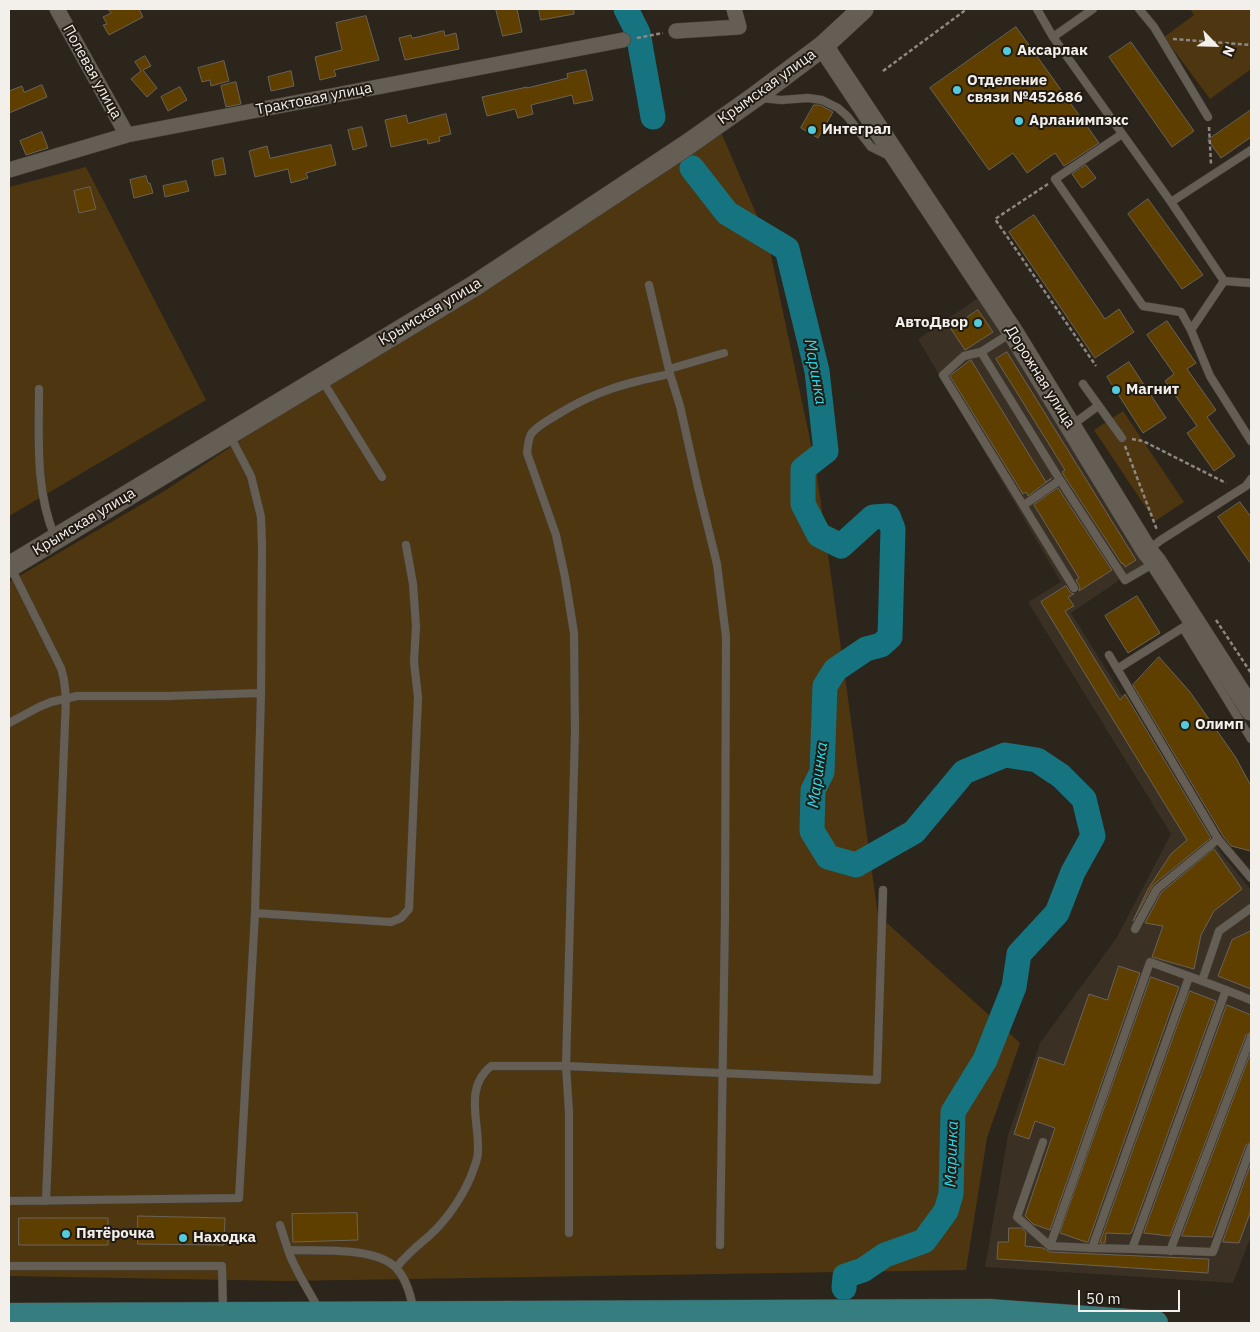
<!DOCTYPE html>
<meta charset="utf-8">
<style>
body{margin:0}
#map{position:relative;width:1260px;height:1332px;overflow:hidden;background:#2b251c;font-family:"IBM Plex Sans",sans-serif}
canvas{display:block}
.frame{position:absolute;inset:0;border:10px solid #f3efea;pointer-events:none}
.north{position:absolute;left:1190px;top:20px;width:50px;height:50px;-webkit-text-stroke:4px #211b13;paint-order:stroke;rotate:114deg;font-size:14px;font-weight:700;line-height:20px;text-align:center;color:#f3efea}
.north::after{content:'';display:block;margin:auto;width:18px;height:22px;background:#f3efea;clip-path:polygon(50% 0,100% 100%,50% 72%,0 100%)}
.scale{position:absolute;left:1078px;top:1290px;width:102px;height:22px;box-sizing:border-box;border:2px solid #f3efea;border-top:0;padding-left:6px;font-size:15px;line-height:18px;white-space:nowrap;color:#f3efea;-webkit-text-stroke:4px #211b13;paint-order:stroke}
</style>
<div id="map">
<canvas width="1260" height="1332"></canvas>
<div class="frame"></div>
<div class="north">N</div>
<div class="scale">50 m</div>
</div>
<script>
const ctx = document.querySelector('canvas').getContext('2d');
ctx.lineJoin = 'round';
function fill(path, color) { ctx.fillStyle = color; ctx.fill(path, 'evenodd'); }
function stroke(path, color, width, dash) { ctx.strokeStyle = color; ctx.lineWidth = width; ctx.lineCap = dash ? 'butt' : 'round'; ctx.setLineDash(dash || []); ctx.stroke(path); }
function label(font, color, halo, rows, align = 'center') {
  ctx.font = font + ' "IBM Plex Sans",sans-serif'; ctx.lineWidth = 4; ctx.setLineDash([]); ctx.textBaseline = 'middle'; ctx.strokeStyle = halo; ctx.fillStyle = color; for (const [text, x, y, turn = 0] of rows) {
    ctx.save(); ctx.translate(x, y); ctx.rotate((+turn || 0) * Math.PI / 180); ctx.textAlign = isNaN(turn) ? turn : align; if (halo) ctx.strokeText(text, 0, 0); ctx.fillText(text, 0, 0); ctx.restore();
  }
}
fill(new Path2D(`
 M981 296 1146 562 1071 613 1221 853 1251 890V1236L1233 1283 985 1267 1008 1135 1040 1043 1117 937 1171 834 1028 602 1061 582 918 339Z`), '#3a3023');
fill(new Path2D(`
 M1190 9H1251V69L1210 99 1164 37 1194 15Z
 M717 123 768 241 816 468 878 915 1020 1043 987 1138 966 1270 286 1281 9 1276V582L166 490Z
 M86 167 206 400 9 516V187Z
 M1123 411 1184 502 1155 521 1094 430Z`), '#4e3610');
stroke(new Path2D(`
 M626 9 638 33 653 117
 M692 168 727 213 787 249 817 371 826 451 803 469V504L819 535 841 546 873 517 888 516 893 529 890 637 881 645 866 649 835 670 825 686 822 772 813 790 812 831 828 857 856 865 914 832 964 772 1005 755 1037 760 1061 776 1084 799 1093 836 1073 872 1057 913 1019 954 1014 987 985 1060 953 1112 951 1194 946 1211 924 1241 885 1255 863 1270 845 1276 844 1288`), '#15747f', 25);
const building = new Path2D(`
 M108 9H139L143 17 109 35 103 25 107 24 103 17 111 13Z
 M496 9H517L522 32 503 36Z
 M539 9H574V14L541 20Z
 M366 16 379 60 334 70 336 76 320 80 315 57 342 50 336 23Z
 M1016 27 1099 143 1064 166 1055 153 1027 173 1013 153 989 170 930 88Z
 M444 31 445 36 456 33 459 49 405 60 399 38 411 35 412 38Z
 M1131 42 1194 131 1172 147 1109 57Z
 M145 56 151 66 143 70 157 88 147 97 131 79 141 71 135 62Z
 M224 61 229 81 211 86 210 80 202 82 198 68Z
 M586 70 593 100 574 104 572 95 531 105 533 114 518 118 515 109 487 116 482 97 527 87V88L568 78 567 74Z
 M291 71 294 86 271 91 268 77Z
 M236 82 241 104 226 107 221 86Z
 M42 85 47 97 9 113V91L22 86 24 92Z
 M180 87 187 100 168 111 161 97Z
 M814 105H820L833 112 818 138 801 128Z
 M1251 110V137L1221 158 1208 140Z
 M446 114 451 134 439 137 440 141 428 144 427 139 391 147 385 120 406 115 408 123Z
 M362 127 367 146 353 150 348 130Z
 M42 132 48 148 26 155 20 141Z
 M331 145 336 165 306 173 308 178 291 183 288 169 255 177 249 151 267 146 270 158Z
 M223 158 226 174 215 176 212 161Z
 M1086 165 1096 178 1082 188 1072 174Z
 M146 176 148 183H150L153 193 134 198 130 180Z
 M186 181 189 191 165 197 163 186Z
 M90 187 96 209 79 213 74 191Z
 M1148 199 1203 275 1182 289 1128 214Z
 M1034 215 1105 319 1119 309 1134 332 1095 358 1009 232Z
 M978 310 993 332 965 350 951 329Z
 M1167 321 1196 363 1187 369 1216 410 1207 417 1235 456 1214 471 1187 433 1197 426 1165 381 1174 374 1147 335Z
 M1007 352 1136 560 1125 567 1123 563 1122 564 1065 477 1062 472 1065 470 996 359Z
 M971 360 1046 482 1052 478 1028 496 1026 492 1023 494 950 376Z
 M1129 362 1166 418 1143 433 1107 377Z
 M1058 488 1112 570 1079 591 1080 587 1076 580 1079 578 1034 505Z
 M1240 502 1251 517V564L1218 517Z
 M1066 586 1071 593 1074 594 1068 597 1074 606 1065 611 1120 700 1125 694 1211 838 1153 885 1133 921 1148 889 1171 854 1187 840 1041 602Z
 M1137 596 1160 633 1128 653 1105 616Z
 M1159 657 1190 692 1236 758 1251 786V851L1231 846 1223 836 1133 685Z
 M1214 849 1242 889 1214 911 1201 935 1194 969 1152 957 1163 926 1145 923 1161 893Z
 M1251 931V989L1218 976 1232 940Z
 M1119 966 1140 973 1050 1230 1033 1224 1025 1216 1055 1128 1035 1121 1029 1139 1014 1134 1039 1057 1064 1065 1089 994 1107 1000Z
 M1151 977 1179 987 1088 1242H1086L1060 1233Z
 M1190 991 1216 1001 1132 1232 1130 1234 1106 1233 1105 1243H1100Z
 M1227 1005 1251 1015V1032L1246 1035 1170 1236 1144 1233Z
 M1251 1052V1142L1246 1145 1212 1237 1182 1236Z
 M1251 1163V1210L1239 1243 1223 1242Z
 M357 1213 358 1240 293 1242 292 1214Z
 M138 1216 225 1218 224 1245 138 1244Z
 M19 1218H108V1245H19Z
 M1009 1228H1022L1026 1233 1025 1246 1043 1248 1050 1252 1209 1259 1208 1273 997 1259 998 1242H1008Z`);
fill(building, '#5f3f00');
stroke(building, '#696359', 1);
const service = new Path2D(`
 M1037 9 1053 37 1171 202 1224 281
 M1139 9 1154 27 1208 117
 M1053 37 1093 9
 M762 98 781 100 808 98 822 100 838 108 847 116 871 147 889 156
 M1122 134 1055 179 1143 306 1181 312 1191 330 1210 376 1251 441
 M1171 202 1251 150
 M1224 281 1251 283
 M649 285 670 374 680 406 698 487 717 564 726 637 725 916 720 1245
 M1191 330 1224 281
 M1011 333 981 352 1060 480 1125 580 1156 562
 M981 352 964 356 943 375 1074 588
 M669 369 724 353
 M322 380 382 477
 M1083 384 1122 438
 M39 389C39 438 35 491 55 537
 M1072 425 1098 406
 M1024 505 1060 480
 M1148 550 1161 540 1246 486 1251 479
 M11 568 61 668 64 680 66 698 46 1201
 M1183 628 1251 739
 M1109 655 1218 839 1251 878
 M1117 669 1187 625
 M9 723 39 707 51 702 77 696H167L261 693
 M255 913 391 922 401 918 409 909 418 697 414 662 416 626 413 584 406 545
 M1135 929 1157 889 1218 839
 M1189 977 1092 1248 1050 1246 1150 962 1202 981 1219 931 1251 908
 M1202 981 1226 990 1132 1249 1213 1252 1251 1147
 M1226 990 1251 1000
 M1043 1142 1017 1217 1050 1246
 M9 1201 239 1198 255 913 261 693 262 546 261 517 251 476 230 436
 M280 1225 288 1250C316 1251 378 1246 397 1269 407 1280 411 1297 414 1312
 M569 1233V1112L566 1066 575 732 574 633 565 577 556 535 527 453C528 446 528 440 531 434 537 426 547 421 555 416 595 391 625 383 670 374
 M1092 1248 1132 1249
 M288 1250C295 1271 309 1290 319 1310
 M1170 1251 1251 1037
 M9 1266H222L223 1311
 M396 1268C406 1255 417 1246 429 1236 448 1219 466 1192 474 1168 476 1163 478 1155 478 1150 479 1120 464 1088 491 1066H566L877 1080 883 890`);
const minor = new Path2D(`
 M57 9 127 135
 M676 31 739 27 734 9
 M9 170 127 135 623 40`);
const secondary = new Path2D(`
 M823 46 1012 331 1147 551 1156 562 1251 710
 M9 567 474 286 687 145 755 97 823 46 863 9`);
const primary = new Path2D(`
 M9 1315 989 1311 1156 1323`);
stroke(service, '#444039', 9);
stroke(minor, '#444039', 16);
stroke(secondary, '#444039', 22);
stroke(primary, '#444039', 25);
stroke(new Path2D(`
 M637 38 663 33
 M1173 39 1251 45
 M883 71 967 9
 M1209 127 1211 164
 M1048 184 995 219 1096 366
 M1132 439 1143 441 1226 483
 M1125 446 1157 530
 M1216 620 1251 673`), '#8d8881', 2.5, [4, 2.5]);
stroke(service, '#655e54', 8);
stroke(minor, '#655e54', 15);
stroke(secondary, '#655e54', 21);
stroke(primary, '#367d80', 24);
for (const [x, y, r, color] of [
 [1007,51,5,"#53cbda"],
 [957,90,5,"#53cbda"],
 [1019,121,5,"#53cbda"],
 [812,130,5,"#53cbda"],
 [978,323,5,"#53cbda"],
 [1116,390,5,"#53cbda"],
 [1185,725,5,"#53cbda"],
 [66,1234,5,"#53cbda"],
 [183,1238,5,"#53cbda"]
]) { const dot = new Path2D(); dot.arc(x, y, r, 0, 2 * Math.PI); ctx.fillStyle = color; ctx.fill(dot); stroke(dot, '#211b13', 2); }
label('bold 15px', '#f3efea', '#211b13', [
 ["Аксарлак",1017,51],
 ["Отделение",967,81],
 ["связи №452686",967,98],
 ["Арланимпэкс",1029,121],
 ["Интеграл",822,130],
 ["АвтоДвор",968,323,"right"],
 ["Магнит",1126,390],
 ["Олимп",1195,725],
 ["Пятёрочка",76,1234],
 ["Находка",193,1238]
], 'left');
label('15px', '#f3efea', '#211b13', [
 ["Полевая улица",92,72,61],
 ["Крымская улица",767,87,-36],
 ["Трактовая улица",314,99,-11],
 ["Крымская улица",430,312,-31],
 ["Дорожная улица",1040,377,58],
 ["Крымская улица",84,522,-31]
]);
label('italic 16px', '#29daee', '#211b13', [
 ["Маринка",815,372,80],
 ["Маринка",818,775,-82],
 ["Маринка",952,1154,-88]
]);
</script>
